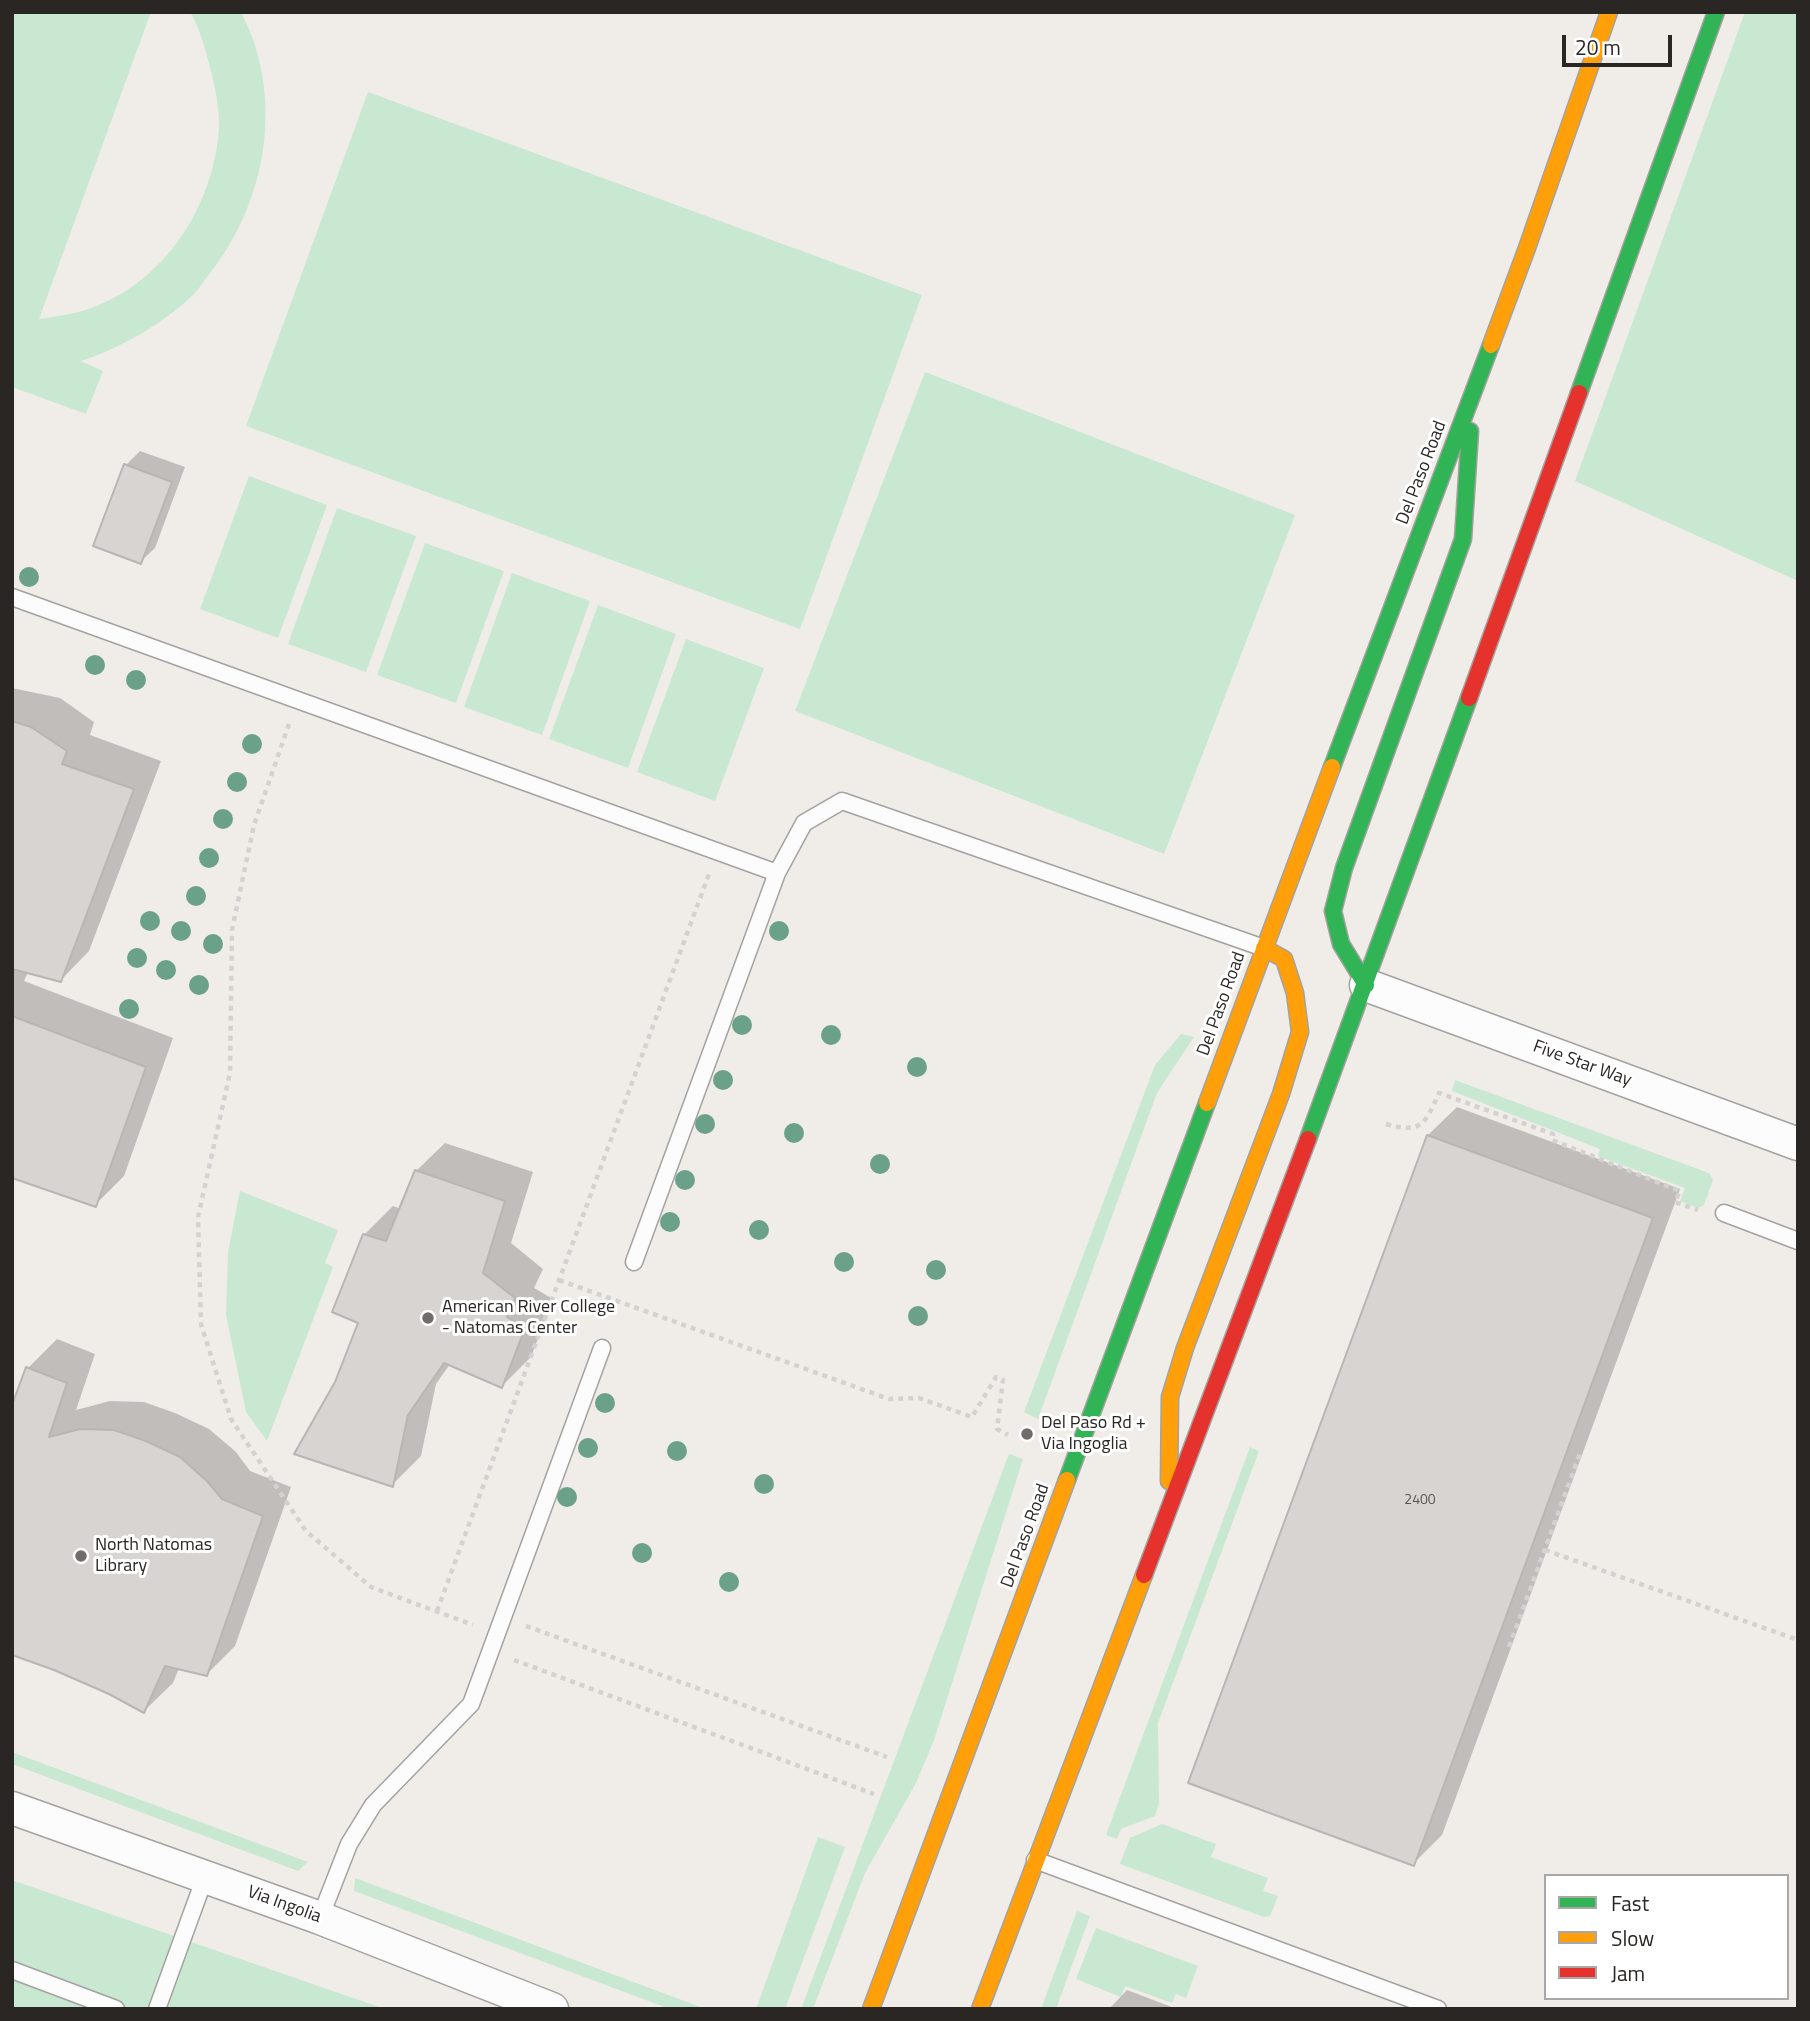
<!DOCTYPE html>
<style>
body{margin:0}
#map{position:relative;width:1810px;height:2021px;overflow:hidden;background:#f0ede9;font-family:"Titillium Web",sans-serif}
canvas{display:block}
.frame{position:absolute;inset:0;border:14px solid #292624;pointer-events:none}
.legend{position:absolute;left:1544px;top:1874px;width:245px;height:126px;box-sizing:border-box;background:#fff;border:2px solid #a9a8a7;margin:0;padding:9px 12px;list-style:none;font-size:21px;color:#292624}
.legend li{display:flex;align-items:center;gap:14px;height:35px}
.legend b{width:35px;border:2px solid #a9a8a7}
.scale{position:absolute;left:1562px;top:35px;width:110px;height:32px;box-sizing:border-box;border:4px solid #292624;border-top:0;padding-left:9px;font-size:21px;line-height:24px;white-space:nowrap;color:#292624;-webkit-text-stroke:5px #fff;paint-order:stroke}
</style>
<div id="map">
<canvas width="1810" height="2021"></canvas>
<div class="frame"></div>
<ul class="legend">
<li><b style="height:9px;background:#30b455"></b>Fast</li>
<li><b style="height:9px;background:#ff9f0a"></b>Slow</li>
<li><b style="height:9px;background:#e5322d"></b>Jam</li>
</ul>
<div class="scale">20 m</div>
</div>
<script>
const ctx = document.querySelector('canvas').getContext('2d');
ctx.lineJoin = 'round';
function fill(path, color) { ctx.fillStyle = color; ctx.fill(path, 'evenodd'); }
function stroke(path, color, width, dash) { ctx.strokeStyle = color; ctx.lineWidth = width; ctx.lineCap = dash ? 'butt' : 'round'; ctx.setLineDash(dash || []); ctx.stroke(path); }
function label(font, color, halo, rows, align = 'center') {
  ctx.font = font + ' "Titillium Web",sans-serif'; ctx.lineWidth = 6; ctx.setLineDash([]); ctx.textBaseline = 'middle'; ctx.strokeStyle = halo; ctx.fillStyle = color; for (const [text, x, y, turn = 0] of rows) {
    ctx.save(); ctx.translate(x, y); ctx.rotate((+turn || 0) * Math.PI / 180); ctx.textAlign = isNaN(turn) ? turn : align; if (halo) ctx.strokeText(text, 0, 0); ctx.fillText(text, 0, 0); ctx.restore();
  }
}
fill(new Path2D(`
 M12 12H151L39 319C60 316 82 313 101 304 170 275 216 199 219 125 219 106 215 86 210 67 205 49 200 28 190 12H241C285 96 267 200 211 272 204 280 199 290 191 297 160 325 121 348 81 361L103 371 86 414 12 387Z
 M1745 12H1798V581L1575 481Z
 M368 92 922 295 800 629 246 426Z
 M925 372 1295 515 1164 854 795 711Z
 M249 476 327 505 278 638 200 609Z
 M337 508 416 536 366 672 288 644Z
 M425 543 504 571 456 703 377 675Z
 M512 573 590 601 542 735 464 707Z
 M598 605 676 634 628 768 549 739Z
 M686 639 764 668 715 801 637 772Z
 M1181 1034 1194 1037 1157 1093 1038 1419 1024 1412 1155 1065Z
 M1455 1080 1709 1173 1713 1180 1704 1205 1698 1208 1680 1201 1685 1188 1598 1156 1600 1149 1452 1091Z
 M240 1191 338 1230 325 1263 333 1267 267 1441 246 1412 226 1315 228 1252Z
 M1250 1447 1259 1451 1158 1723 1159 1803 1155 1816 1121 1829 1117 1839 1106 1835Z
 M1009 1454 1023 1459 934 1740 916 1783 865 1873 813 2009H801Z
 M12 1752 308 1862 298 1871 12 1764Z
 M1162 1824 1216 1844 1211 1857 1268 1878 1263 1891 1278 1896 1270 1916 1264 1917 1120 1864 1130 1838Z
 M818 1837 845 1847 785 2009H756Z
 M355 1878 706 2009H670L354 1891Z
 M12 1880 385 2009H12Z
 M1077 1911 1090 1916 1056 2009H1041Z
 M1096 1928 1198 1966 1186 1998 1176 1994 1172 2003 1125 1986 1121 1997 1076 1979Z`), '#c8e8d2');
fill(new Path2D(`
 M140 451 185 467 155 548 140 562 126 465Z
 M12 688 60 698 94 722 90 735 161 761 89 951 61 980 28 972 24 981 173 1038 124 1176 95 1205 12 1177Z
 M1457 1107 1680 1189 1442 1835 1413 1864 1428 1135Z
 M445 1143 533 1172 511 1243 543 1269 534 1288 553 1299 531 1357 502 1386 450 1364 436 1384 421 1456 392 1485 337 1383 360 1322 364 1235 393 1206 401 1209 416 1171Z
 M57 1339 95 1354 76 1410 110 1401 144 1402 175 1413 209 1429 236 1452 250 1471 291 1487 235 1646 206 1675 179 1668 173 1683 144 1711 110 1693 54 1668 28 1368Z
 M1127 1990 1177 2009H1109Z`), '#0003');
const building = new Path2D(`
 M124 464 172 482 141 564 93 546Z
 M12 721 31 727 67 751 62 764 134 789 61 982 12 969Z
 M12 1016 146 1067 96 1207 12 1178Z
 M1427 1135 1653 1218 1414 1866 1188 1783Z
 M415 1170 505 1201 483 1273 515 1298 507 1317 525 1328 502 1388 444 1363 408 1415 393 1487 294 1454 335 1382 358 1323 332 1312 363 1234 386 1241Z
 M26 1367 67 1383 49 1437 80 1429 114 1430 146 1441 180 1457 207 1481 222 1499 263 1516 207 1676 165 1666 144 1713 109 1694 54 1670 12 1655V1405Z`);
fill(building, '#d7d4d1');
stroke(building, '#b8b5b3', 2);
const lane = new Path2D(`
 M12 597 777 873
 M1724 1213 1798 1241
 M634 1262 777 873 804 823 842 801 1264 948
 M1035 1860 1438 2009
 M320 1918 349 1844 373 1805 471 1704 602 1348
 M12 1970 116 2009
 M157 2009 205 1877`);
const street = new Path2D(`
 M1366 985 1798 1144
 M12 1808 320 1918 552 2009`);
const fast = new Path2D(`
 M1579 393 1716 12
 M1332 767 1491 345
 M1366 985 1341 944 1333 911 1344 868 1463 539 1470 431
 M1308 1139 1469 698
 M1067 1480 1207 1103`);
const slow = new Path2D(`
 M1491 345 1527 248 1609 12
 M1207 1103 1332 767
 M1169 1481 1170 1397 1185 1348 1281 1094 1300 1032 1295 993 1284 959 1264 948
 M871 2009 1067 1480
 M980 2009 1144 1575`);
const jam = new Path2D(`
 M1469 698 1579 393
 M1144 1575 1308 1139`);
stroke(lane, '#a4a29f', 19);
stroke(street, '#a4a29f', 35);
stroke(fast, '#a4a29f', 19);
stroke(slow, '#a4a29f', 19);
stroke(jam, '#a4a29f', 19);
stroke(new Path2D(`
 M289 724 254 825 232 930 230 1073 198 1217 201 1324 231 1419 306 1531 371 1587 473 1625
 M1386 1124C1422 1134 1425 1124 1439 1093L1553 1134 1552 1140 1680 1191 1675 1202 1698 1210
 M559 1280 889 1399 919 1398 972 1417 996 1377 1003 1380 997 1429 1008 1435
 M1545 1550 1798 1640
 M437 1611 709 874
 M526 1626 887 1757
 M1509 1647 1581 1451
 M514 1660 874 1794`), '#d3d2d0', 4.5, [5, 5]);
stroke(lane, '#fdfcfc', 16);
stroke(street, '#fdfcfc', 32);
stroke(fast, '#30b455', 16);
stroke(slow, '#ff9f0a', 16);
stroke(jam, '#e5322d', 16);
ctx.fillStyle = '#6ca189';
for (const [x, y] of [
 [29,577],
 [95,665],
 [136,680],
 [252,744],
 [237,782],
 [223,819],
 [209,858],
 [196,896],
 [150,921],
 [181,931],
 [779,931],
 [213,944],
 [137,958],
 [166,970],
 [199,985],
 [129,1009],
 [742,1025],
 [831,1035],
 [917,1067],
 [723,1080],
 [705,1124],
 [794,1133],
 [880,1164],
 [685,1180],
 [670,1222],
 [759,1230],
 [844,1262],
 [936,1270],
 [918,1316],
 [605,1403],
 [588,1448],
 [677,1451],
 [764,1484],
 [567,1497],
 [642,1553],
 [729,1582]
]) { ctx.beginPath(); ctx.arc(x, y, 10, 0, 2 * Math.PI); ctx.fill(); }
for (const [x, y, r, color] of [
 [428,1318,7,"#6f6c69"],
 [1027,1434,7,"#6f6c69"],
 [81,1556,7,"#6f6c69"]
]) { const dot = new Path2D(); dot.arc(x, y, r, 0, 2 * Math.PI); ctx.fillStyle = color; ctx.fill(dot); stroke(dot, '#fff', 2.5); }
label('14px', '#575452', null, [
 ["2400",1420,1501]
]);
label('18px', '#292624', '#fff', [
 ["Del Paso Road",1422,473,-69],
 ["Del Paso Road",1222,1004,-70],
 ["Five Star Way",1582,1064,20],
 ["Del Paso Road",1026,1536,-70],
 ["Via Ingolia",284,1905,20]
]);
label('18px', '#292624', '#fff', [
 ["American River College",442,1308],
 ["- Natomas Center",442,1329],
 ["Del Paso Rd +",1041,1424],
 ["Via Ingoglia",1041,1445],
 ["North Natomas",95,1546],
 ["Library",95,1567]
], 'left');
</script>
